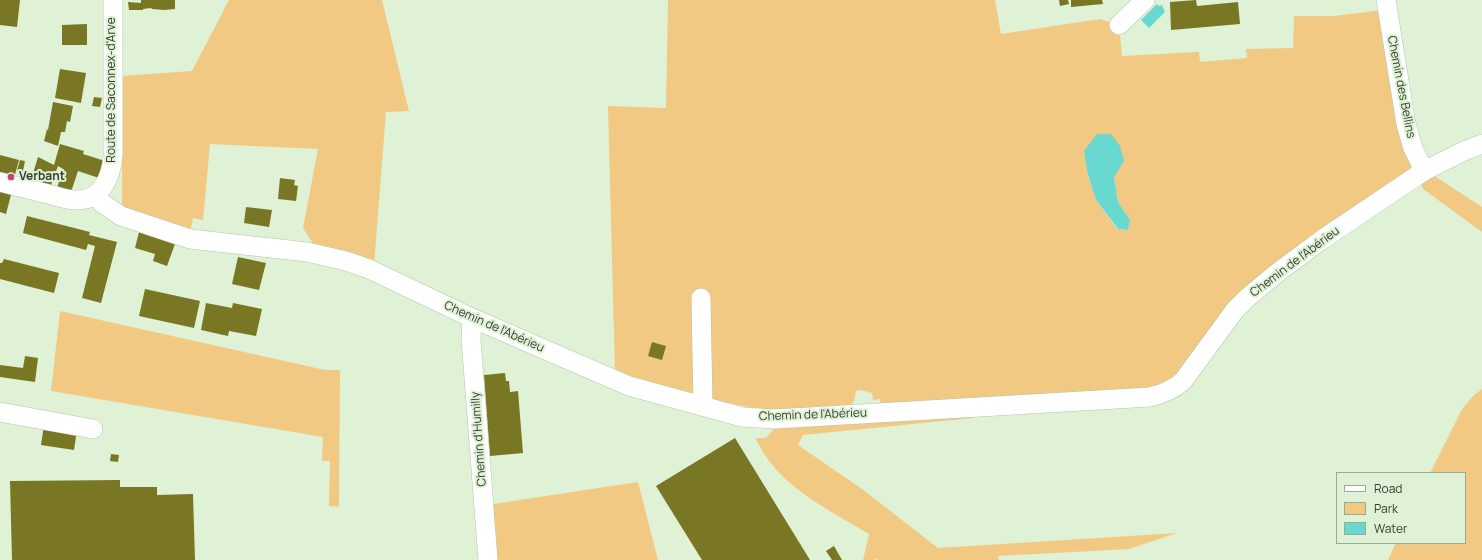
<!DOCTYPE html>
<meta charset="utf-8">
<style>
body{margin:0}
#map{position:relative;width:1482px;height:560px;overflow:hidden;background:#dff2d5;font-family:Manrope,sans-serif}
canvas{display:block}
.legend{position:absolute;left:1336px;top:472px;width:130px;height:72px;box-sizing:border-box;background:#dff2d5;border:1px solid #9baa93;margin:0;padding:5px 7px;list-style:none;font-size:12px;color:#353d31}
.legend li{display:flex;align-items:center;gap:8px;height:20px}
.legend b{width:20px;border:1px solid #9baa93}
</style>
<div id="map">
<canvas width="1482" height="560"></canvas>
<ul class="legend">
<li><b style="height:5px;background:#fff"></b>Road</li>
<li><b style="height:11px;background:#f2c983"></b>Park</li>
<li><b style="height:11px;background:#69d8d0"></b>Water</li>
</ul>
</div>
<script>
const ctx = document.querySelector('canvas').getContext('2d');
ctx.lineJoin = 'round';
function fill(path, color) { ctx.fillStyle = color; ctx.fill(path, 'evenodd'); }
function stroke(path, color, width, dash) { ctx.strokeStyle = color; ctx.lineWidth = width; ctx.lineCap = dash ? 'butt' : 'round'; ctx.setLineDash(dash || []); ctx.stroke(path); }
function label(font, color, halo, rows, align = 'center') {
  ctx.font = font + ' Manrope,sans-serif'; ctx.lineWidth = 4; ctx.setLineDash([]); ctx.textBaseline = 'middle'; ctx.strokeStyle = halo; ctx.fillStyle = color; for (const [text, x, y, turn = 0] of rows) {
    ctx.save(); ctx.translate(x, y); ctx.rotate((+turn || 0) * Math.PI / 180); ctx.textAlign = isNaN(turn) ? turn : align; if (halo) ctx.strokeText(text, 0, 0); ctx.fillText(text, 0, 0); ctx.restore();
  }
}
fill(new Path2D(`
 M229 0H382L409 111 386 112 374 265 314 245 303 228 318 149 210 144 203 220 193 218 190 233 122 208V76L192 71Z
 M668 0H995L1001 34 1100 19 1119 25 1122 56 1199 52 1200 62 1247 58 1246 49 1293 48 1294 16H1334L1383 10 1411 164V171L1283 261 1165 387 881 405 880 399 873 400 872 393 861 390 856 391 854 401 850 406 770 411 692 396 615 374 608 106 666 108ZM1084 151 1114 177 1118 202 1130 220 1128 230 1117 229 1096 200 1087 171Z
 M1433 175 1482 207V232L1423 189 1421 183Z
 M60 311 325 370H340L339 507 329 506 330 461H322L323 437 51 391Z
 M1482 389V560H1388L1396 543H1465V473H1430L1462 409 1473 396Z
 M962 412 973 418 803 435 798 445 862 489 938 548 1177 533 1129 549 998 556 999 560H877L876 558 874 560H863L869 534C836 514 799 496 774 467 766 458 761 448 755 438H766L776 426Z
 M638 482 658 560H492L487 505Z`), '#f2c983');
fill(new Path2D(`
 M1157 4 1159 6 1162 5 1165 12 1149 28 1141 20Z
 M1097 134H1111L1120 146 1124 161 1114 177 1118 202 1130 220 1128 230 1118 229 1096 200 1087 171 1084 151Z`), '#69d8d0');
fill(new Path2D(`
 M0 0H20L17 27 0 25Z
 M141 0H175V9L164 10 152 9 151 8 143 9V10H129L128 2 141 3Z
 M1059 0H1068L1069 4 1060 6Z
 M1071 0H1102L1103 4 1071 7Z
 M1196 0 1197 6 1238 2 1240 24 1171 30 1170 2Z
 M87 24V45H62V25Z
 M60 69 86 73 81 103 55 98Z
 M94 97 102 98 100 107 92 106Z
 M53 102 73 106 70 122 67 121 65 132H61L58 146 44 141 47 129 48 130Z
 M60 144 84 151 83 154 105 161 99 178 78 171 71 192 57 188 63 169 58 166 51 185 31 180 38 157 54 165Z
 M0 155 19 160 14 178 0 174Z
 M20 160 25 161 23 171 17 170Z
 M280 178 295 180 294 185 298 186 296 201 278 199Z
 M0 191 11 195 6 214 0 212Z
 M246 207 272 210 269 227 244 223Z
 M27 216 90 232 89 235 117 242 101 303 82 298 95 246 88 244 86 250 23 233Z
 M139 232 157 237 175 244 167 266 153 261 155 254 135 248Z
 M238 257 266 263 259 290 232 284Z
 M4 259 59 273 54 293 0 279V263H2Z
 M145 289 200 301 194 328 139 316Z
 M206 303 232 308 233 303 262 309 256 336 229 331 228 336 201 330Z
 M652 342 666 346 662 360 648 356Z
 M25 356 38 358 35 382 0 377V365L23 368Z
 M505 373 506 381H509L510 392 518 391 523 453 490 456 484 375Z
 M44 425 77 430 74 450 41 445Z
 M735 438 810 560H702L656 486Z
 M111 454 119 455 118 462 110 461Z
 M120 480V487H157V495L193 494 195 560H12L10 481Z
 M834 546 842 560H832L826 551Z`), '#797624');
const minor = new Path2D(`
 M1386 0 1406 124 1413 148 1424 171
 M1119 25 1145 0
 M0 182C16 186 32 190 48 194 57 196 66 200 76 200 101 201 111 178 113 156V0
 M95 195 102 203 121 216 190 239 307 252 346 261 369 269 472 318 629 386 742 417 775 419 1150 397C1163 394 1173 390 1183 381L1235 310 1247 298 1277 273 1320 241 1424 171 1464 151 1482 144
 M701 298 703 406
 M472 318 471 339 488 560
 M0 412 93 429`);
stroke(minor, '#b4c6aa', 20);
stroke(minor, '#fff', 19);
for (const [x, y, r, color] of [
 [11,177,4,"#c83f79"]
]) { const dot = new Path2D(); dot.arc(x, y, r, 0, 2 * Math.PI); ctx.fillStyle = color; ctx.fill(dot); stroke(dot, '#dff2d5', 1.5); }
label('12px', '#353d31', '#dff2d5', [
 ["Chemin des Bellins",1401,87,79],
 ["Route de Saconnex-d'Arve",112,90,-90],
 ["Chemin de l'Abérieu",1295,262,-37],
 ["Chemin de l'Abérieu",494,327,24],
 ["Chemin de l'Abérieu",813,415,-2],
 ["Chemin d'Humilly",479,439,-94]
]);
label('bold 12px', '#353d31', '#dff2d5', [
 ["Verbant",19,177]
], 'left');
</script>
